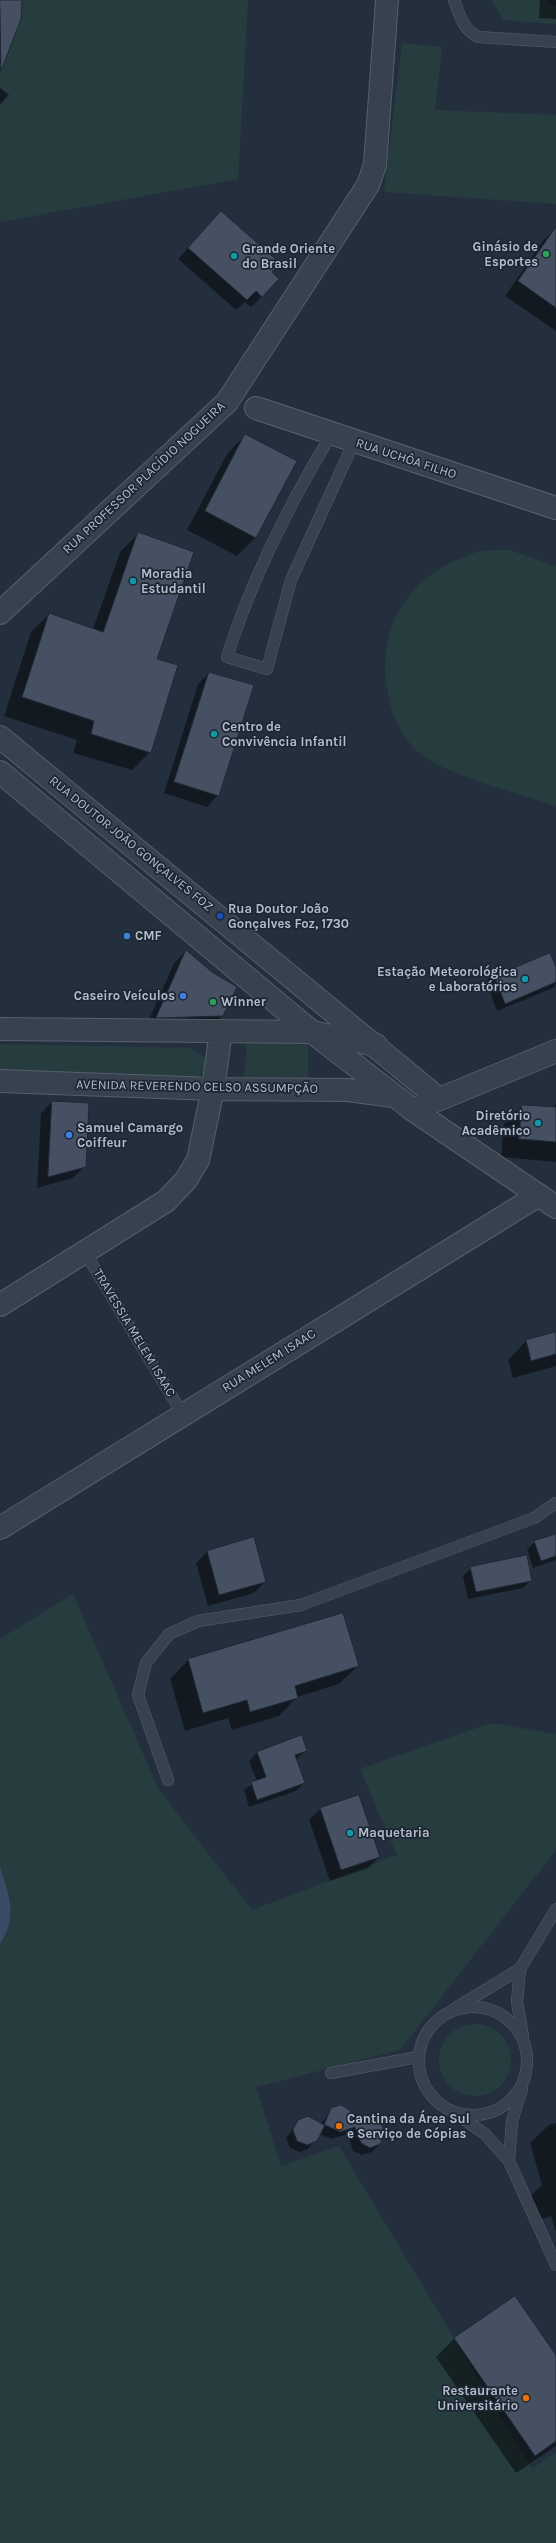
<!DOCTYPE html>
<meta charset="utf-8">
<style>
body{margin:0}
canvas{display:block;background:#242f3e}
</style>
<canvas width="556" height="2543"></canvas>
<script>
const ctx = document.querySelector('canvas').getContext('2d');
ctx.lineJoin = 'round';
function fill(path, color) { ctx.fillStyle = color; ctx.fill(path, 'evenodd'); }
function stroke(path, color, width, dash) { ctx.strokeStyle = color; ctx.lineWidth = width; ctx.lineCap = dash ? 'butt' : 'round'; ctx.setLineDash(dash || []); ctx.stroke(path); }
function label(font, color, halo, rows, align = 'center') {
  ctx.font = font + ' Karla,sans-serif'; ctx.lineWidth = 3.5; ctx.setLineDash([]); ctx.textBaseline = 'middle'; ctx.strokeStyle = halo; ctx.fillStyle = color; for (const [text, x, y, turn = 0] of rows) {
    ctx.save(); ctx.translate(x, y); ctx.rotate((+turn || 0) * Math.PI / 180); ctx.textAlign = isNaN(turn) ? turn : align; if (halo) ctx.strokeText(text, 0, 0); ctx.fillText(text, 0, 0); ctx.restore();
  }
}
fill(new Path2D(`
 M22 0H248L238 179 0 222V106L10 95 0 87V63L8 53 21 19Z
 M491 0H548V5L556 6V24L504 20Z
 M402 43 442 47 435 110 556 115V204L384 192Z
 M509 550 556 566V806C521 794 436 773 414 748 397 730 389 706 386 682 380 627 407 580 459 559 466 557 474 552 481 551 490 550 500 550 509 550Z
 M247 1042 308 1043V1081H244Z
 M0 1044 191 1048 205 1057 207 1071 193 1079 0 1073Z
 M73 1594 159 1790 252 1910 397 1855 360 1769 491 1723 556 1734V1850L400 2050 256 2087 281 2166 339 2146 532 2469 556 2452V2543H0V1639Z
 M439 2060a36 36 0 1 1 72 0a36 36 0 1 1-72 0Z`), '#263c3f');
fill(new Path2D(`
 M0 1867C9 1895 18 1917 0 1944Z`), '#394c67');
fill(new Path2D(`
 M0 0H21L7 53 0 62Z
 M540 0H556V19L539 18Z
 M0 88 8 95 0 104Z
 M221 212 271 273 262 296 251 307 245 302 236 310 178 259Z
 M556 228V331L505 296 543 241Z
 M245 435 256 537 237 556 187 530 227 454Z
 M139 533 155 659 150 752 132 770 73 753 77 740 4 716 31 632 49 614 93 629 120 552Z
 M209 673 218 795 207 807 164 793 198 684Z
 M186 951 222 1016 211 1028 145 1029 174 963Z
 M556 970V984L553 988 497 1011 486 982 493 974Z
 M52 1102 85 1166 73 1178 37 1188 41 1113Z
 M556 1104V1162L501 1157 504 1124 522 1106 552 1108Z
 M556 1333V1366L513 1378 508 1360 526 1341Z
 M556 1535V1560L533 1568 527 1549 535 1542Z
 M253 1538 265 1582 254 1593 208 1606 196 1563 207 1552Z
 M471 1568 531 1580 523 1588 468 1599 463 1576Z
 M342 1614 358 1666 339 1684 297 1697 279 1716 232 1730 228 1718 185 1731 170 1679 188 1660Z
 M301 1737 306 1751 296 1759 304 1783 296 1791 249 1807 244 1790 257 1781 249 1761 257 1753Z
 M359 1796 379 1857 368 1868 330 1881 309 1820 320 1809Z
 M332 2109 355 2125 380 2144 372 2152 362 2155 353 2151 348 2134 332 2139 319 2134 308 2149 299 2152 290 2148 286 2138 299 2121 321 2124Z
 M556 2123V2233L551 2216 533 2222 527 2200 542 2185 530 2143 549 2125Z
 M515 2297 556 2357V2446L516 2473 436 2357 454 2339Z`), '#0007');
const building = new Path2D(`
 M0 0H22L21 19 1 71Z
 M221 211 280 263 272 272 279 279 262 297 256 291 247 300 188 248Z
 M556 227V308L518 281Z
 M245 434 297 461 256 538 205 511Z
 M138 532 194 552 157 659 178 665 151 753 91 734 94 721 22 697 49 613 103 632Z
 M209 672 254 685 219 796 174 782Z
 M186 950 212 972 237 987 223 1016 156 1018Z
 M550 953 556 967V982L505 1004 493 973 504 972Z
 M52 1101 89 1103 86 1167 48 1177Z
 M522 1105 556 1107V1142L519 1139Z
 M556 1332V1354L531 1361 526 1340Z
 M556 1534V1556L541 1561 534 1541Z
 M254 1537 266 1582 219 1595 207 1551Z
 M527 1555 532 1581 476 1592 470 1567Z
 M343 1613 359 1666 295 1686 298 1698 250 1712 247 1700 203 1713 188 1659Z
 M302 1735 307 1751 295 1755 305 1783 257 1800 251 1782 266 1777 257 1752Z
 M359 1795 380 1857 341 1870 320 1808Z
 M341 2105 350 2110 356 2124 372 2120 382 2125 385 2135 380 2144 370 2148 361 2143 355 2127 340 2132 325 2125 317 2141 307 2145 297 2141 293 2130 298 2120 308 2116 324 2125 331 2108Z
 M515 2296 556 2355V2441L535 2456 454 2338Z`);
fill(building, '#455162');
stroke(building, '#1f2835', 1);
const service = new Path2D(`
 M454 0C460 16 463 29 478 37L556 42
 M331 435C288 506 252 578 227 657L267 669 291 580 354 442
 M85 1252 183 1415
 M168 1780 138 1695 146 1663 169 1634 198 1621 301 1605 534 1518 556 1503
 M419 2061a54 54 0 1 1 108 0a54 54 0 1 1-108 0Z
 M454 2009 520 1969
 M523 2036 517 2002 520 1969 556 1909
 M331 2073 418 2057
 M455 2113 485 2134 509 2161 556 2265
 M509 2161 512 2121 522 2089`);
const minor = new Path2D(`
 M256 408 556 508
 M0 613 227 402 368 185 375 165 387 0
 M0 1029 312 1032 376 1045
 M0 1081 213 1089 348 1090 393 1096
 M413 1110 556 1207
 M0 1305 166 1201 186 1180 198 1160 213 1089 221 1031
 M0 1528 539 1195`);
const tertiary = new Path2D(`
 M0 737 439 1099
 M0 772 312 1032 413 1110 556 1051`);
stroke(service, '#565f6c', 12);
stroke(minor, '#565f6c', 24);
stroke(tertiary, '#565f6c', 24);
stroke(service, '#38414e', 11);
stroke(minor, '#38414e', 22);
stroke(tertiary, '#38414e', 22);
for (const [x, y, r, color] of [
 [546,254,4,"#2e9e5b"],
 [234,256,4,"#0f9aa8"],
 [133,581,4,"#0f9aa8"],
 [214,734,4,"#0f9aa8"],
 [220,916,4,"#1a4fb4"],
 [127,936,4,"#3f7fe0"],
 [525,979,4,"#0f9aa8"],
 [183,996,4,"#3f7fe0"],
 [213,1002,4,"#2e9e5b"],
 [538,1123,4,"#0f9aa8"],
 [69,1135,4,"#3f7fe0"],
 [350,1833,4,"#0f9aa8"],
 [339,2126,4,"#e8710a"],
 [526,2398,4,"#e8710a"]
]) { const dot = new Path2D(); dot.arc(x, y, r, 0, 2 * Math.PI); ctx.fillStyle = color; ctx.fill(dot); stroke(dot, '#1d2633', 1.5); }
label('bold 13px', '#b4bcc9', '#1d2633', [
 ["Ginásio de",538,247,"right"],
 ["Esportes",538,262,"right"],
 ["Grande Oriente",242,249],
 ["do Brasil",242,264],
 ["Moradia",141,574],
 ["Estudantil",141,589],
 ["Centro de",222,727],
 ["Convivência Infantil",222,742],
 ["Rua Doutor João",228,909],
 ["Gonçalves Foz, 1730",228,924],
 ["CMF",135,936],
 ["Estação Meteorológica",517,972,"right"],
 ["e Laboratórios",517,987,"right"],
 ["Caseiro Veículos",175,996,"right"],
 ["Winner",221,1002],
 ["Diretório",530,1116,"right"],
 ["Acadêmico",530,1131,"right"],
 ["Samuel Camargo",77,1128],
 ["Coiffeur",77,1143],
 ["Maquetaria",358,1833],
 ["Cantina da Área Sul",347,2119],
 ["e Serviço de Cópias",347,2134],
 ["Restaurante",518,2391,"right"],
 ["Universitário",518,2406,"right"]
], 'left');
label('13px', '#b4bcc9', '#1d2633', [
 ["RUA UCHÔA FILHO",406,459,18],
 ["RUA PROFESSOR PLACÍDIO NOGUEIRA",144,478,-43],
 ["RUA DOUTOR JOÃO GONÇALVES FOZ",131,844,39],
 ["AVENIDA REVERENDO CELSO ASSUMPÇÃO",197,1087,1],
 ["TRAVESSIA MELEM ISAAC",134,1333,59],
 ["RUA MELEM ISAAC",269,1361,-32]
]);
</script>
